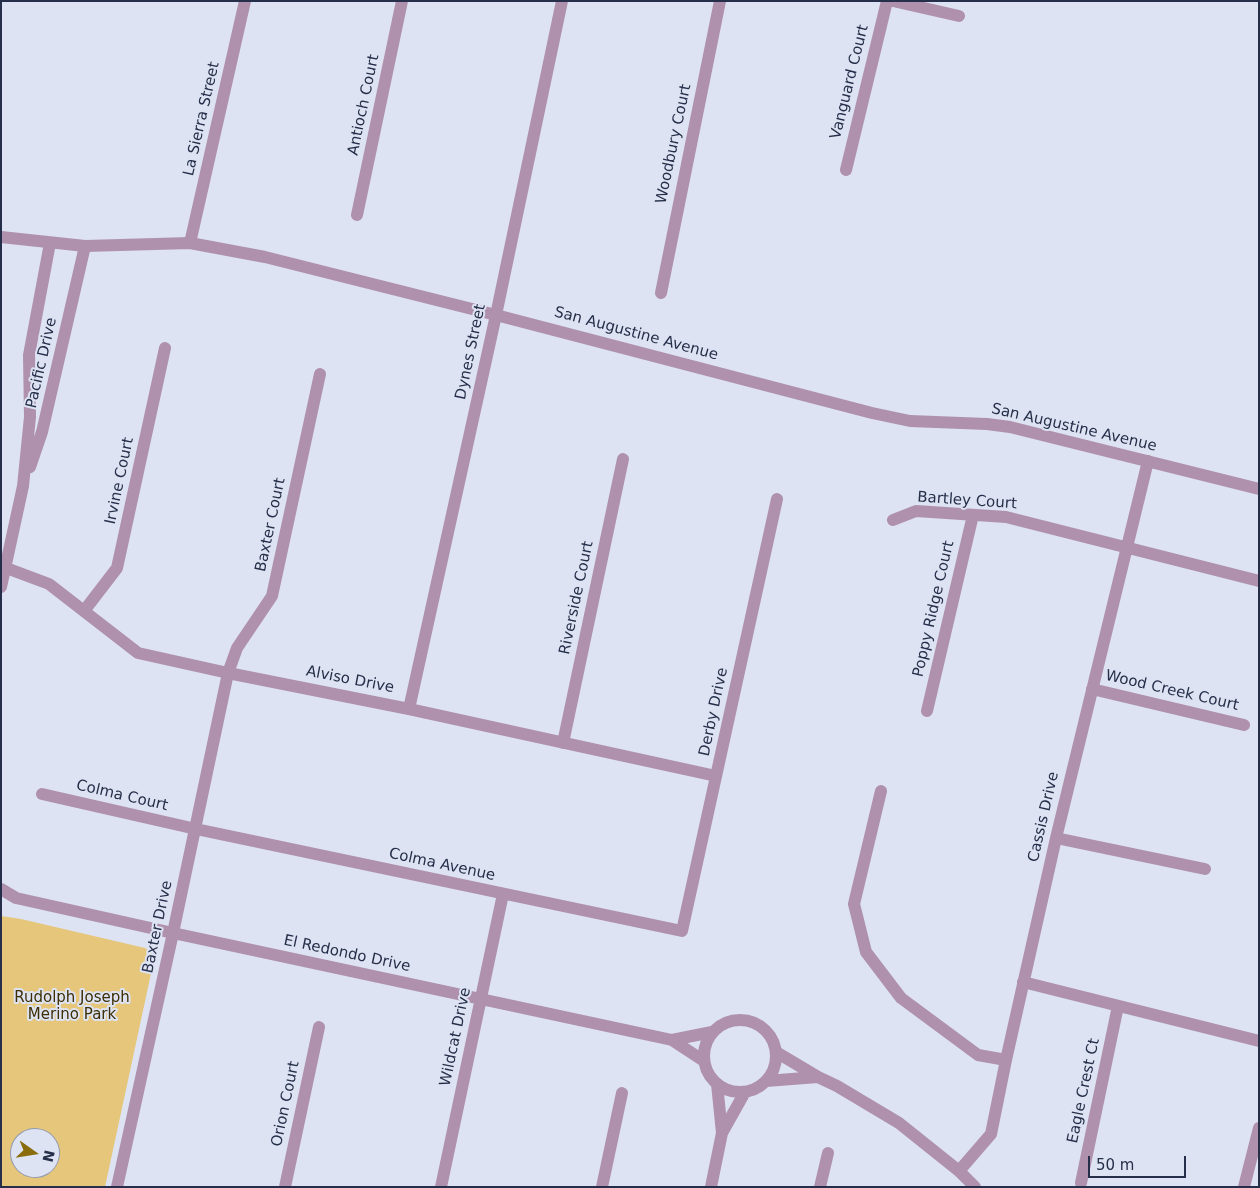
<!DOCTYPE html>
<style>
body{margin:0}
#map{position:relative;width:1260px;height:1188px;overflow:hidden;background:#dde3f2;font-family:"DejaVu Sans",sans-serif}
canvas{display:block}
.frame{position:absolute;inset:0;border:2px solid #252f4a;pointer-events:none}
.north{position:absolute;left:10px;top:1128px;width:50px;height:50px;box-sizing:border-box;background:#dde3f2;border:1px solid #939baf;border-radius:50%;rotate:103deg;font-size:14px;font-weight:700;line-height:20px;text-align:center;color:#252f4a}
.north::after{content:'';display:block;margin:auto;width:18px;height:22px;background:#8b6c0d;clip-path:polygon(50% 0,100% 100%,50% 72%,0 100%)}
.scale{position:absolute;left:1088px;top:1156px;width:98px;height:22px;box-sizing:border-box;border:2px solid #252f4a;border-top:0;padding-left:6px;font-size:15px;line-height:18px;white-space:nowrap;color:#252f4a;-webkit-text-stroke:4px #dde3f2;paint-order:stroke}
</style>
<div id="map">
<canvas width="1260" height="1188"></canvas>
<div class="frame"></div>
<div class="north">N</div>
<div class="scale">50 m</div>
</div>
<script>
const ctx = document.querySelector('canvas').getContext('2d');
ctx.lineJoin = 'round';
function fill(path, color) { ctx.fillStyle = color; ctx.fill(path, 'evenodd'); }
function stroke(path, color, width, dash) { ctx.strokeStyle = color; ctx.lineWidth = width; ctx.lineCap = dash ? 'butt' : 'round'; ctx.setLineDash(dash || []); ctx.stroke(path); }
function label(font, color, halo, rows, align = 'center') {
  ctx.font = font + ' "DejaVu Sans",sans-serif'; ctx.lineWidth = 4; ctx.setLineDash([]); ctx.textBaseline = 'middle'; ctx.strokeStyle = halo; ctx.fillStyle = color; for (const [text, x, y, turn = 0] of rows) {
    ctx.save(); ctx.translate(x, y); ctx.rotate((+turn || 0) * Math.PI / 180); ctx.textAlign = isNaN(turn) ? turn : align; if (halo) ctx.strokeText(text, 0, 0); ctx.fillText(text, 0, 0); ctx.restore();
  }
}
fill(new Path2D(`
 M1 916 21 919 145 948 155 955 105 1187H1ZM20 1138H50V1168H20Z`), '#e5c67a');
stroke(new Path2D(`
 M893 1 959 16
 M846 170 887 1
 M357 215 402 1
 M190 243 245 1
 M661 293 720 1
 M30 467 42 432 85 246
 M893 520 916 511 1006 517 1259 581
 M1 566 49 584 138 653 228 673 409 709 716 776
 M1 587 23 486 30 417 29 355 50 243
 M84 611 117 568 165 348
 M1092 689 1244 725
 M409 709 496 315 562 1
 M927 711 973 515
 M563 743 623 459
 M881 791 854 904 866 952 901 998 978 1055 1006 1060
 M42 794 196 829 682 931 777 499
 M1056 838 1205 869
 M1 889 16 898 173 933 672 1040 712 1032
 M1023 982 1259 1041
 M704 1056a36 36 0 1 1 72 0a36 36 0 1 1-72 0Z
 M672 1040 704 1061
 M776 1052 818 1077 837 1086 899 1123 959 1171 975 1187
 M766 1081 818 1077
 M722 1133 745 1092
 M959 1171 991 1134 1006 1060 1056 838 1148 461
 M1081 1183 1118 1006
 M117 1187 173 933 228 673 237 648 272 596 320 374
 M285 1187 319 1027
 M441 1187 503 894
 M602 1187 622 1093
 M711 1187 722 1133 717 1084
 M820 1187 828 1153
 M1244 1187 1259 1128`), '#af91ad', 12);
stroke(new Path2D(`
 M1 237 85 246 190 243 265 257 496 315 872 413 910 421 987 424 1010 427 1259 489`), '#af91ad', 12);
label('15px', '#252f4a', '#dde3f2', [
 ["Vanguard Court",850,82,-76],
 ["Antioch Court",364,105,-78],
 ["La Sierra Street",202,119,-77],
 ["Woodbury Court",674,144,-78],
 ["San Augustine Avenue",636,334,15],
 ["Dynes Street",471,352,-78],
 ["Pacific Drive",42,363,-77],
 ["San Augustine Avenue",1074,428,13],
 ["Irvine Court",120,481,-78],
 ["Bartley Court",967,501,4],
 ["Baxter Court",271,525,-78],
 ["Riverside Court",577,598,-78],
 ["Poppy Ridge Court",934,609,-77],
 ["Alviso Drive",350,680,11],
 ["Wood Creek Court",1172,691,13],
 ["Derby Drive",714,712,-78],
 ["Colma Court",122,796,13],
 ["Cassis Drive",1044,817,-77],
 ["Colma Avenue",442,865,12],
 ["Baxter Drive",158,927,-78],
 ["El Redondo Drive",347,954,12],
 ["Wildcat Drive",456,1037,-78],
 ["Eagle Crest Ct",1084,1091,-78],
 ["Orion Court",286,1104,-78]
]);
label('15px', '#3d2e04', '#dde3f2', [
 ["Rudolph Joseph",72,998],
 ["Merino Park",72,1015]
]);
</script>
